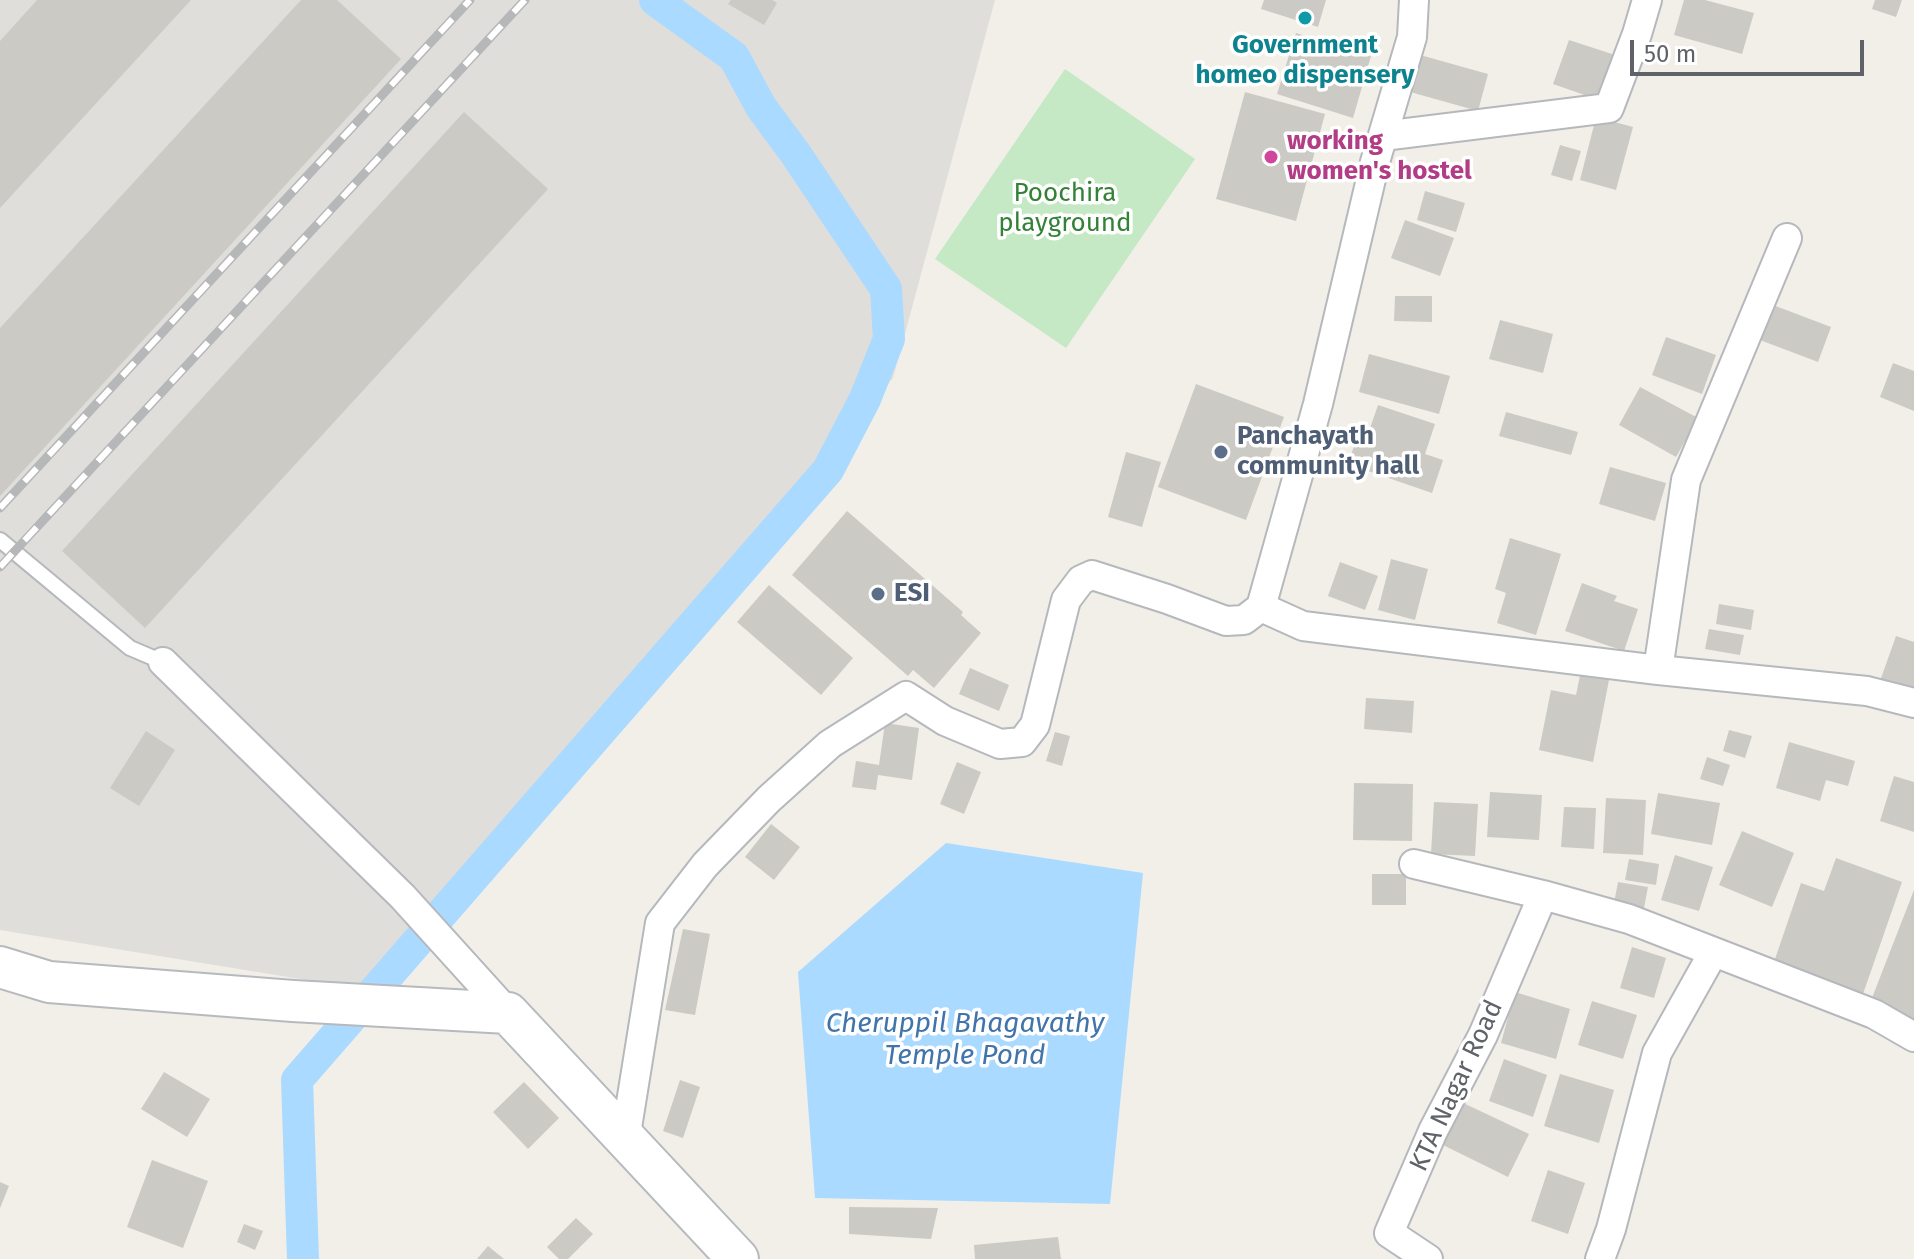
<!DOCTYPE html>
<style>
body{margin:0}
#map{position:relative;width:1914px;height:1259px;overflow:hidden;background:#f1efe8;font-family:"Fira Sans",sans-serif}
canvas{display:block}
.scale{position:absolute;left:1630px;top:40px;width:234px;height:36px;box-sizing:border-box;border:4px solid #5f6368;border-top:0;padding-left:10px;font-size:24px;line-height:28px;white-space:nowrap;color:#5f6368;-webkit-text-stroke:6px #fff;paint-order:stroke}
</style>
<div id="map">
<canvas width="1914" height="1259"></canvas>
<div class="scale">50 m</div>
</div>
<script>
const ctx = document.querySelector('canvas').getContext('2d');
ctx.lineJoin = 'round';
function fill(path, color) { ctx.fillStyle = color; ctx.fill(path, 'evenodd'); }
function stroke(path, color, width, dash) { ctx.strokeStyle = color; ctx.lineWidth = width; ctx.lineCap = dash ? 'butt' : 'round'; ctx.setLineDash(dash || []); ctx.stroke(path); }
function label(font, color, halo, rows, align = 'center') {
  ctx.font = font + ' "Fira Sans",sans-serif'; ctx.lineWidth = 7; ctx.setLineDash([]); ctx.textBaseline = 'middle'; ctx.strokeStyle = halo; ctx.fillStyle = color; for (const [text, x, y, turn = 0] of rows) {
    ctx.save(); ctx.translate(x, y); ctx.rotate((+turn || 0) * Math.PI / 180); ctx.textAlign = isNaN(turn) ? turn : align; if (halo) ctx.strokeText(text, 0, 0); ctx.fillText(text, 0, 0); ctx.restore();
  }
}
fill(new Path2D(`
 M0 0H995L893 378 380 992 0 930Z`), '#e0deda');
fill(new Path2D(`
 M1065 69 1195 159 1066 348 935 259Z`), '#c5e8c5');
fill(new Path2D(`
 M946 843 1143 873 1110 1204 815 1198 798 972Z`), '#aadaff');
stroke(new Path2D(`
 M303 1259 297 1080 828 470 865 399 889 339 886 289 795 153 761 107 734 57 655 0`), '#aadaff', 32);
fill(new Path2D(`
 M37 0H191L0 208V41Z
 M301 0H337L401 59 0 496V328Z
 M731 0H772L777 3 764 25 728 4Z
 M1264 0H1326L1318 27 1261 9Z
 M1684 0H1705L1754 13 1742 54 1674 35Z
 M1875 0H1902L1896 17 1872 9Z
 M1296 33 1371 56 1353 118 1277 94Z
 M1569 40 1615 55 1599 100 1553 84Z
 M1413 53 1488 74 1478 111 1403 90Z
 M1245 92 1325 114 1296 221 1216 199Z
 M464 112 548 189 145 628 62 551Z
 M1596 117 1633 127 1616 190 1580 180Z
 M1560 145 1581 151 1572 181 1551 175Z
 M1425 191 1465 203 1456 232 1417 220Z
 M1405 220 1454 238 1440 276 1391 258Z
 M1395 296H1432V322L1394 321Z
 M1773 305 1831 327 1818 362 1760 340Z
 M1500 320 1553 334 1543 373 1489 359Z
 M1666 337 1716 355 1702 394 1652 375Z
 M1369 354 1450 376 1439 414 1359 392Z
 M1893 363 1914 371V411L1880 397Z
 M1196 384 1284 417 1246 520 1158 487Z
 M1640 387 1698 418 1676 457 1619 425Z
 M1378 405 1435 424 1425 454 1443 460 1432 493 1348 464 1357 437 1366 440Z
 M1506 412 1578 432 1571 455 1499 436Z
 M1126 452 1161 462 1142 527 1108 517Z
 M1610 467 1666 483 1655 521 1599 504Z
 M847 511 963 612 961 615 981 633 934 688 913 670 908 676 792 575Z
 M1510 538 1561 554 1536 635 1497 623 1506 593 1495 589Z
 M1391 559 1428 569 1415 620 1378 610Z
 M1340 562 1378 576 1365 610 1328 596Z
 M1582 583 1617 596 1614 601 1638 609 1624 651 1565 631Z
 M769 585 853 658 821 695 737 622Z
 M1719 604 1754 610 1751 630 1716 624Z
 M1709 629 1744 635 1740 655 1705 649Z
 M1896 636 1914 642V693L1880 681Z
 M970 668 1009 685 999 711 959 694Z
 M1581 670 1610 675 1593 762 1539 750 1551 690 1576 695Z
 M1366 698 1414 701 1412 733 1364 729Z
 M885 723 919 728 912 780 878 775 876 790 852 787 856 761 879 765Z
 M1729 730 1752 736 1745 758 1723 751Z
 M146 731 175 750 139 806 110 788Z
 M1055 732 1070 736 1062 766 1046 761Z
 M1789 742 1855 761 1848 786 1826 780 1820 801 1776 788Z
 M1707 757 1730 765 1723 786 1700 779Z
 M957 762 981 772 964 814 940 804Z
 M1894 776 1914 782V832L1880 821Z
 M1354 783 1413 784 1412 841 1353 840Z
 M1490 792 1542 795 1539 840 1487 837Z
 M1658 793 1720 803 1712 845 1651 834Z
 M1606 798 1646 800 1643 855 1603 853Z
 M1434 802 1478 804 1475 856 1431 854Z
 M1564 807 1596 808 1594 849 1561 847Z
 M771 824 800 847 774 880 745 857Z
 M1742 831 1794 853 1772 907 1719 885Z
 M1675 855 1713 867 1699 911 1661 900Z
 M1836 858 1902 882 1863 994 1774 962 1801 883 1824 891Z
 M1629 859 1659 864 1656 885 1625 880Z
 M1372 874H1406V905H1372Z
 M1618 882 1648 887 1644 908 1614 903Z
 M1914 890V1020L1870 1003Z
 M683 929 710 934 695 1015 665 1010Z
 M1632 947 1666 958 1654 998 1620 988Z
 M1515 992 1570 1009 1556 1059 1501 1043Z
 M1592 1001 1637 1015 1623 1059 1578 1045Z
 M1504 1059 1547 1075 1533 1117 1489 1101Z
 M164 1072 210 1099 187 1137 141 1109Z
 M1560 1074 1614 1090 1599 1143 1544 1126Z
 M680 1080 700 1087 683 1138 663 1131Z
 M524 1082 559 1118 528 1149 493 1112Z
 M1461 1102 1529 1134 1508 1177 1441 1144Z
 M152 1160 208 1181 183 1248 127 1227Z
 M1548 1170 1585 1183 1568 1234 1531 1221Z
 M0 1182 9 1186 0 1208Z
 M849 1207 938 1208 931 1239 849 1234Z
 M576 1218 593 1234 568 1259H559L547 1247Z
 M244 1224 263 1231 255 1250 237 1242Z
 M1058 1237 1061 1259H975L974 1245Z
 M488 1246 504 1259H477Z`), '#cccac5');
const lane = new Path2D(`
 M0 540 130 648 163 662`);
const street = new Path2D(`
 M1383 136 1609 108 1637 34 1647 0
 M1261 607 1318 404 1375 162 1412 37 1414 0
 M163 662 403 897 508 1013
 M1658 670 1686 480 1787 238
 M1414 864 1543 895
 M625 1140 660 923 705 865 769 799 830 744 906 696 945 721 1000 744 1022 742 1035 725 1066 600 1081 580 1092 575 1167 599 1226 621 1244 620 1261 607 1303 626 1658 670 1867 691 1914 703
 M1428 1259 1389 1233 1433 1131 1483 1035 1543 895 1629 919 1874 1014 1914 1037
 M1600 1259 1611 1229 1657 1053 1713 953`);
const secondary = new Path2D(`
 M0 967 49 982 293 1001 508 1013 738 1259`);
stroke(lane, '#b5b8bc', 18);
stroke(street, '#b5b8bc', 32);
stroke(secondary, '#b6babf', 44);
stroke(lane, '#fff', 14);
stroke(street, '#fff', 28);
stroke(secondary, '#fff', 40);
const rail = new Path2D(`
 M0 508 470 0
 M0 567 525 0`);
stroke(rail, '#b6b7b8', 9);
stroke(rail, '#fff', 6, [18]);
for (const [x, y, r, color] of [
 [1305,18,8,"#0f9aa8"],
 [1271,157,8,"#d1479c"],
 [1221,452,8,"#5c6f8a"],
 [878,594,8,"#5c6f8a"]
]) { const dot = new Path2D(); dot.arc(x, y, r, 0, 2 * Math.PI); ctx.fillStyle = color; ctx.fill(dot); stroke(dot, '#fff', 3); }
label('bold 26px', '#0d838f', '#fff', [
 ["Government",1305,46],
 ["homeo dispensery",1305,76]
]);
label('bold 26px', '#b23c85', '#fff', [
 ["working",1287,142],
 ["women's hostel",1287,172]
], 'left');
label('26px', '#348238', '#fff', [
 ["Poochira",1065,194],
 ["playground",1065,224]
]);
label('bold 26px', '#4e5e75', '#fff', [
 ["Panchayath",1237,437],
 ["community hall",1237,467],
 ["ESI",894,594]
], 'left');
label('26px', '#5f6368', '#fff', [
 ["KTA Nagar Road",1457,1086,-65]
]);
label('italic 28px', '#4174aa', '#fff', [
 ["Cheruppil Bhagavathy",965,1024],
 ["Temple Pond",965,1056]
]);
</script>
